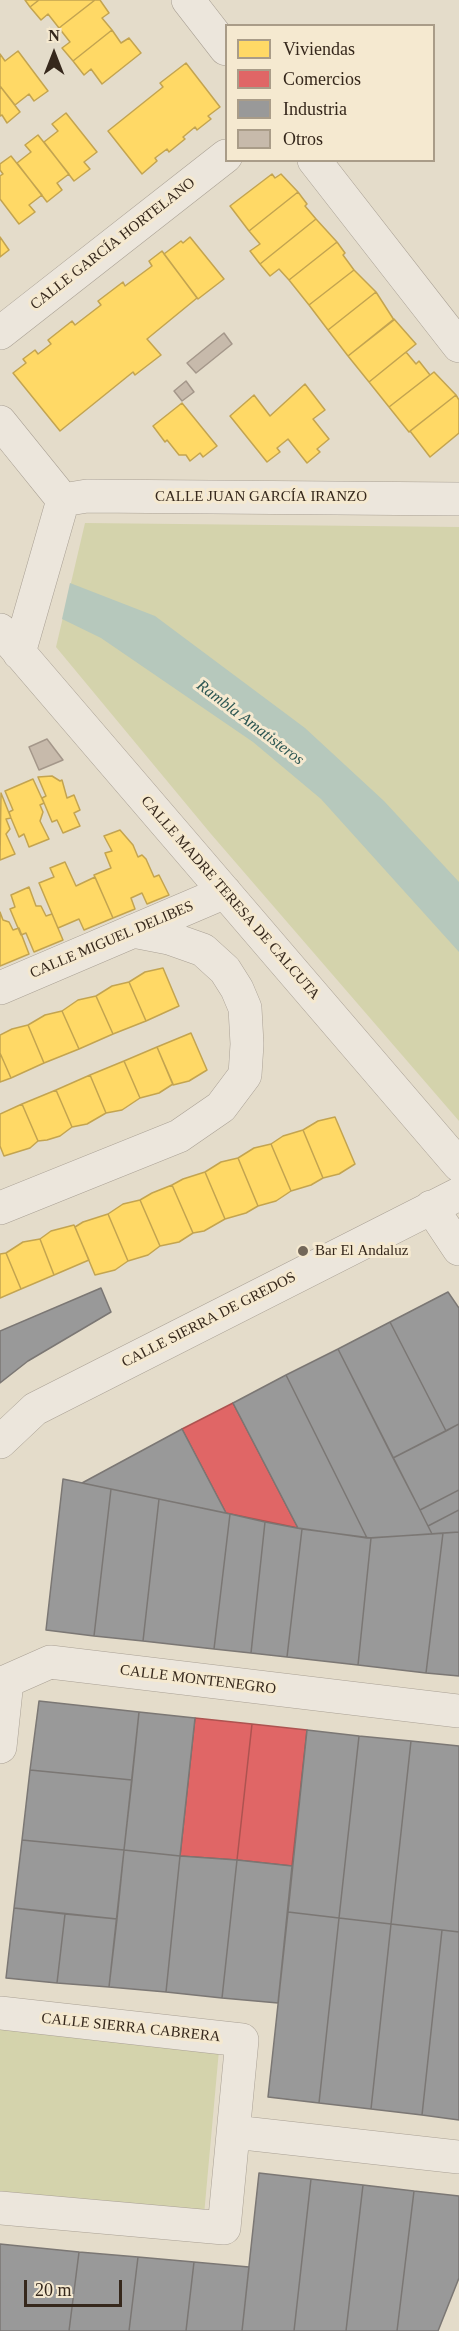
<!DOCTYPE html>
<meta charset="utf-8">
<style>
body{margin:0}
#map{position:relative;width:459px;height:2331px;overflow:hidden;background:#e4dcca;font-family:"Times New Roman",serif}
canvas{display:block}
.legend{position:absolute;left:225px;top:24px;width:210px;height:138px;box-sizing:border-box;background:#f5e9d0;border:2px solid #a99c88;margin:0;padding:8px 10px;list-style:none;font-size:18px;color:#36281c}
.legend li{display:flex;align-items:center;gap:12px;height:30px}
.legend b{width:30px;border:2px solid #a99c88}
.north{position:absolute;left:24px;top:24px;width:60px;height:60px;-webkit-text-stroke:4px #f5e9d0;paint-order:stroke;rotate:0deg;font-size:16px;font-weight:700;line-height:24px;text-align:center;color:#36281c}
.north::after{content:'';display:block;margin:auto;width:21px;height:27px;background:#36281c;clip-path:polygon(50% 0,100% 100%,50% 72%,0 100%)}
.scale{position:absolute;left:24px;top:2280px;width:98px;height:27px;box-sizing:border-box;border:3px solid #36281c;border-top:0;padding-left:8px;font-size:18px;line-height:21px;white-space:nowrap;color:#36281c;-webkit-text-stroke:4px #f5e9d0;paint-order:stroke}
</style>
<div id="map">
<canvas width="459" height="2331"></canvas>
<ul class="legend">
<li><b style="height:16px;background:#ffd966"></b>Viviendas</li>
<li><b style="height:16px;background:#e06666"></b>Comercios</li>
<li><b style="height:16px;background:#999"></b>Industria</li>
<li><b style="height:16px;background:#c7baab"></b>Otros</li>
</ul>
<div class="north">N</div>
<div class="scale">20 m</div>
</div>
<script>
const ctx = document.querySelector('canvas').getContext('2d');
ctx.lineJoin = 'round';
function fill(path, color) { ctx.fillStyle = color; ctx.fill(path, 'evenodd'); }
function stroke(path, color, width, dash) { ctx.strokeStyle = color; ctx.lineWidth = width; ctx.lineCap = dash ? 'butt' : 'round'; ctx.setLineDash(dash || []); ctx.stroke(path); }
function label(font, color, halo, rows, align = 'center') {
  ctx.font = font + ' "Times New Roman",serif'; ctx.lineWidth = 6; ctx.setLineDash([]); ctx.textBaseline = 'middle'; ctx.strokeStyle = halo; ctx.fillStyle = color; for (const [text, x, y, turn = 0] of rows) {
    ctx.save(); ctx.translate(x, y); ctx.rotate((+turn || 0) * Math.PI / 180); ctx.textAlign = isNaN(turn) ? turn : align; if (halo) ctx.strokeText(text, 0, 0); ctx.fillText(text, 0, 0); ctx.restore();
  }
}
fill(new Path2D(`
 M85 523 459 527V1121L211 834 56 647Z
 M0 2026 219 2050 204 2215 0 2194Z`), '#d4d3ac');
fill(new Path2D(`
 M70 583 155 616 305 728 384 801 459 882V952L321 799 253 742 101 638 62 619Z`), '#b6c8bc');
const homes = new Path2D(`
 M25 0H39L30 7Z
 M39 0H95L59 28 48 14 41 20 30 7Z
 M95 0H100L109 13 102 18 112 30 73 61 62 48 70 42 59 28Z
 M112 30 121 43 129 38 141 53 102 84 91 69 84 75 73 61Z
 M18 51 48 91 34 101 29 94 15 105 0 86V54L5 61Z
 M186 63 220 107 208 116 211 119 197 130 195 127 183 137 185 139 169 152 167 149 155 158 157 161 142 174 108 131 163 87 160 83Z
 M0 86 20 112 7 123 2 115 0 116Z
 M66 113 97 152 84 162 90 169 74 181 44 142 58 131 52 124Z
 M38 135 69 174 57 183 62 190 47 202 17 163 31 152 25 145Z
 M11 156 42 195 29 205 35 212 19 224 0 199V176L3 174 0 170V164Z
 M272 174 275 178 281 174 298 192 249 231 230 206Z
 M298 192 307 204 305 206 316 219 260 264 250 251 260 244 249 231Z
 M316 219 337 242 289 280 279 269 270 276 260 264Z
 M0 237 9 250 0 257Z
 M190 237 224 279 198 299 164 254 181 241 183 243Z
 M337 242 345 253 343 255 354 270 309 305 289 280Z
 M162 251 197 298 147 339 161 355 135 375 133 372 60 431 13 373 26 363 23 359 35 350 38 354 51 344 48 340 72 321 75 325 101 305 98 301 123 282 125 286 152 266 149 261Z
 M354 270 376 292 328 330 309 305Z
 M376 292 394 320 348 356 328 330Z
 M394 319 416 344 369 382 348 356Z
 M406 352 416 364 419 361 430 375 389 407 369 382Z
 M434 372 456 395 409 432 389 407Z
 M305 384 325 410 313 419 329 439 317 449 320 452 307 463 288 439 277 448 280 452 267 462 230 416 254 395 270 416Z
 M456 395 459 400V433L430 457 410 431Z
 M182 403 217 446 203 457 200 453 190 461 186 455H179L167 440 165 442 153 426Z
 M52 776 60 781 62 780 67 798 74 795 80 810 74 813 80 826 63 833 57 820 52 822 42 798 46 796 38 777Z
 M33 779 44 803 40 805 43 812 40 821 49 839 29 847 24 834 19 837 11 818 9 812 13 810 5 791Z
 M1 793 11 818 6 819 10 829 6 834 15 854 0 860Z
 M120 830 133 845 138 857 142 855 146 859 154 877 159 875 169 895 147 904 142 893 131 898 135 909 113 918 94 875 111 868 105 853 112 851 104 836Z
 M65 862 76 886 95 877 113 918 84 930 79 919 58 928 39 883 54 877 50 868Z
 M29 887 36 906H41L46 916 52 914 63 940 34 952 26 933 21 935 10 909 15 907 11 895Z
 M0 912 3 920 9 922 13 930 19 928 29 954 0 966Z
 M163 968 179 1006 146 1021 129 982 145 972Z
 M129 982 146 1021 113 1034 96 996 112 986Z
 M96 996 113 1034 79 1049 62 1011 78 1000Z
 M62 1011 79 1049 44 1063 28 1025 45 1015Z
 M28 1025 44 1063 11 1078 0 1053V1035L12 1029Z
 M191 1033 207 1070 189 1081 173 1085 157 1047Z
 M157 1047 173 1084 159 1093 140 1098 124 1061Z
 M0 1053 11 1078 0 1082Z
 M124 1061 140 1098 122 1110 106 1113 90 1075Z
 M90 1075 106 1113 87 1124 72 1127 56 1090Z
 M56 1090 72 1127 60 1136 47 1140 38 1141 22 1104Z
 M22 1104 38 1141 30 1148 4 1156 0 1146V1114Z
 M335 1117 355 1164 339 1174 323 1178 303 1130 318 1121Z
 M303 1130 323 1178 311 1185 291 1191 271 1144 283 1136Z
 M271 1144 291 1191 276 1201 258 1206 238 1158 254 1148Z
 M238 1158 258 1206 246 1213 225 1219 205 1172 221 1162Z
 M205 1172 225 1219 204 1231 193 1233 172 1185 183 1179Z
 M172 1185 193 1233 179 1242 160 1246 140 1200 152 1193Z
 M140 1200 160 1246 148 1255 128 1261 108 1214 123 1204Z
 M108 1214 128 1261 115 1270 95 1275 75 1227 83 1222Z
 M74 1225 89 1260 54 1275 40 1239 51 1231Z
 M40 1239 54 1275 21 1289 6 1253 23 1242Z
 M6 1253 21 1289 0 1298V1254Z`);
fill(homes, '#ffd966');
stroke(homes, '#c3a450', 1.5);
const shops = new Path2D(`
 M233 1403 298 1528 226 1513 182 1429Z
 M195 1718 252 1724 237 1860 180 1856Z
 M252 1724 307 1730 292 1866 237 1860Z`);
fill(shops, '#e06666');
stroke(shops, '#ad5350', 1.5);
const industry = new Path2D(`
 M101 1288 111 1312 28 1361 0 1383V1331Z
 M448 1292 459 1308V1424L446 1431 390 1322Z
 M390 1322 446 1431 393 1458 338 1349Z
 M338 1349 420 1510 432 1534 367 1538 286 1375Z
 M286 1375 367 1538 298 1528 233 1403Z
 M459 1424V1490L420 1510 393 1458Z
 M182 1429 226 1513 82 1483Z
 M63 1479 111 1489 94 1636 46 1630Z
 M111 1489 159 1499 143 1641 94 1636Z
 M459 1490V1510L428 1526 420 1510Z
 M159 1499 230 1514 214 1649 143 1641Z
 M459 1510V1532L432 1534 428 1526Z
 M230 1514 265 1522 251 1653 214 1649Z
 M265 1522 302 1529 287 1657 251 1653Z
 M302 1529 371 1538 358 1665 287 1657Z
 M459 1532V1676L426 1673 443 1533Z
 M443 1533 426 1673 358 1665 371 1538Z
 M39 1701 139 1712 132 1780 30 1770Z
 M139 1712 195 1718 180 1856 124 1850Z
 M307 1730 359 1736 339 1918 288 1912Z
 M359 1736 411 1741 391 1924 339 1918Z
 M411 1741 459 1746V1932L391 1924Z
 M30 1770 132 1780 124 1850 22 1840Z
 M22 1840 124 1850 117 1919 14 1908Z
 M124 1850 180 1856 166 1992 109 1987Z
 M180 1856 237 1860 222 1998 166 1992Z
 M237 1860 292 1866 278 2003 222 1998Z
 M14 1908 65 1914 57 1983 6 1978Z
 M288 1912 339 1918 319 2103 268 2097Z
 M65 1914 117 1919 109 1987 57 1983Z
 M339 1918 391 1924 371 2109 319 2103Z
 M391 1924 442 1930 422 2115 371 2109Z
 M442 1930 459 1932V2120L422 2115Z
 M259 2173 311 2179 294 2331H242Z
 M311 2179 363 2185 346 2331H294Z
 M363 2185 414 2191 397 2331H346Z
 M414 2191 459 2196V2278L438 2331H397Z
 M0 2244 79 2252 69 2331H0Z
 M79 2252 138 2257 129 2331H69Z
 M138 2257 194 2262 186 2331H129Z
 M194 2262 249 2267 242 2331H186Z`);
fill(industry, '#999');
stroke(industry, '#7b7774', 1.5);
const building = new Path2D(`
 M224 333 232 344 196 373 187 363Z
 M186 381 194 392 182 401 174 391Z
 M47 739 63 760 39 770 29 747Z`);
fill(building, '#c7baab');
stroke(building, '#a4978a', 1.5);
const minor = new Path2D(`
 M188 0 226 49
 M314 160 459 346
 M0 333 226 156
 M0 422 63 500 19 653
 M63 500 87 496 459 499
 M0 630 459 1165
 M0 988 225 892
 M431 1207 459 1249
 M0 1208 179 1136 221 1107 245 1075 247 1044 245 1008 237 989 225 970 203 950 169 938 133 931
 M0 1442 35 1409 459 1194
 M0 1747 7 1681 50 1662 459 1711
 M0 2013 242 2040 224 2228 0 2208
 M234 2132 459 2157`);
stroke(minor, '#a9a094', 34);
stroke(minor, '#ece6dc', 33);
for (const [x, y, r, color] of [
 [303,1251,6,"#736759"]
]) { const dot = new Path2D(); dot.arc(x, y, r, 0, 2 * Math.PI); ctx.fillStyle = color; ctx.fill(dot); stroke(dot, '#f5e9d0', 2); }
label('15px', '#36281c', '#f5e9d0', [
 ["CALLE GARCÍA HORTELANO",113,244,-38],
 ["CALLE JUAN GARCÍA IRANZO",261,497],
 ["CALLE MADRE TERESA DE CALCUTA",230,898,49],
 ["CALLE MIGUEL DELIBES",112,940,-23],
 ["CALLE SIERRA DE GREDOS",209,1320,-27],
 ["CALLE MONTENEGRO",198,1680,7],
 ["CALLE SIERRA CABRERA",131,2028,6]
]);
label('15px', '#36281c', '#f5e9d0', [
 ["Bar El Andaluz",315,1251]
], 'left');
label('italic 16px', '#2c5652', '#f5e9d0', [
 ["Rambla Amatisteros",250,723,37]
]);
</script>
